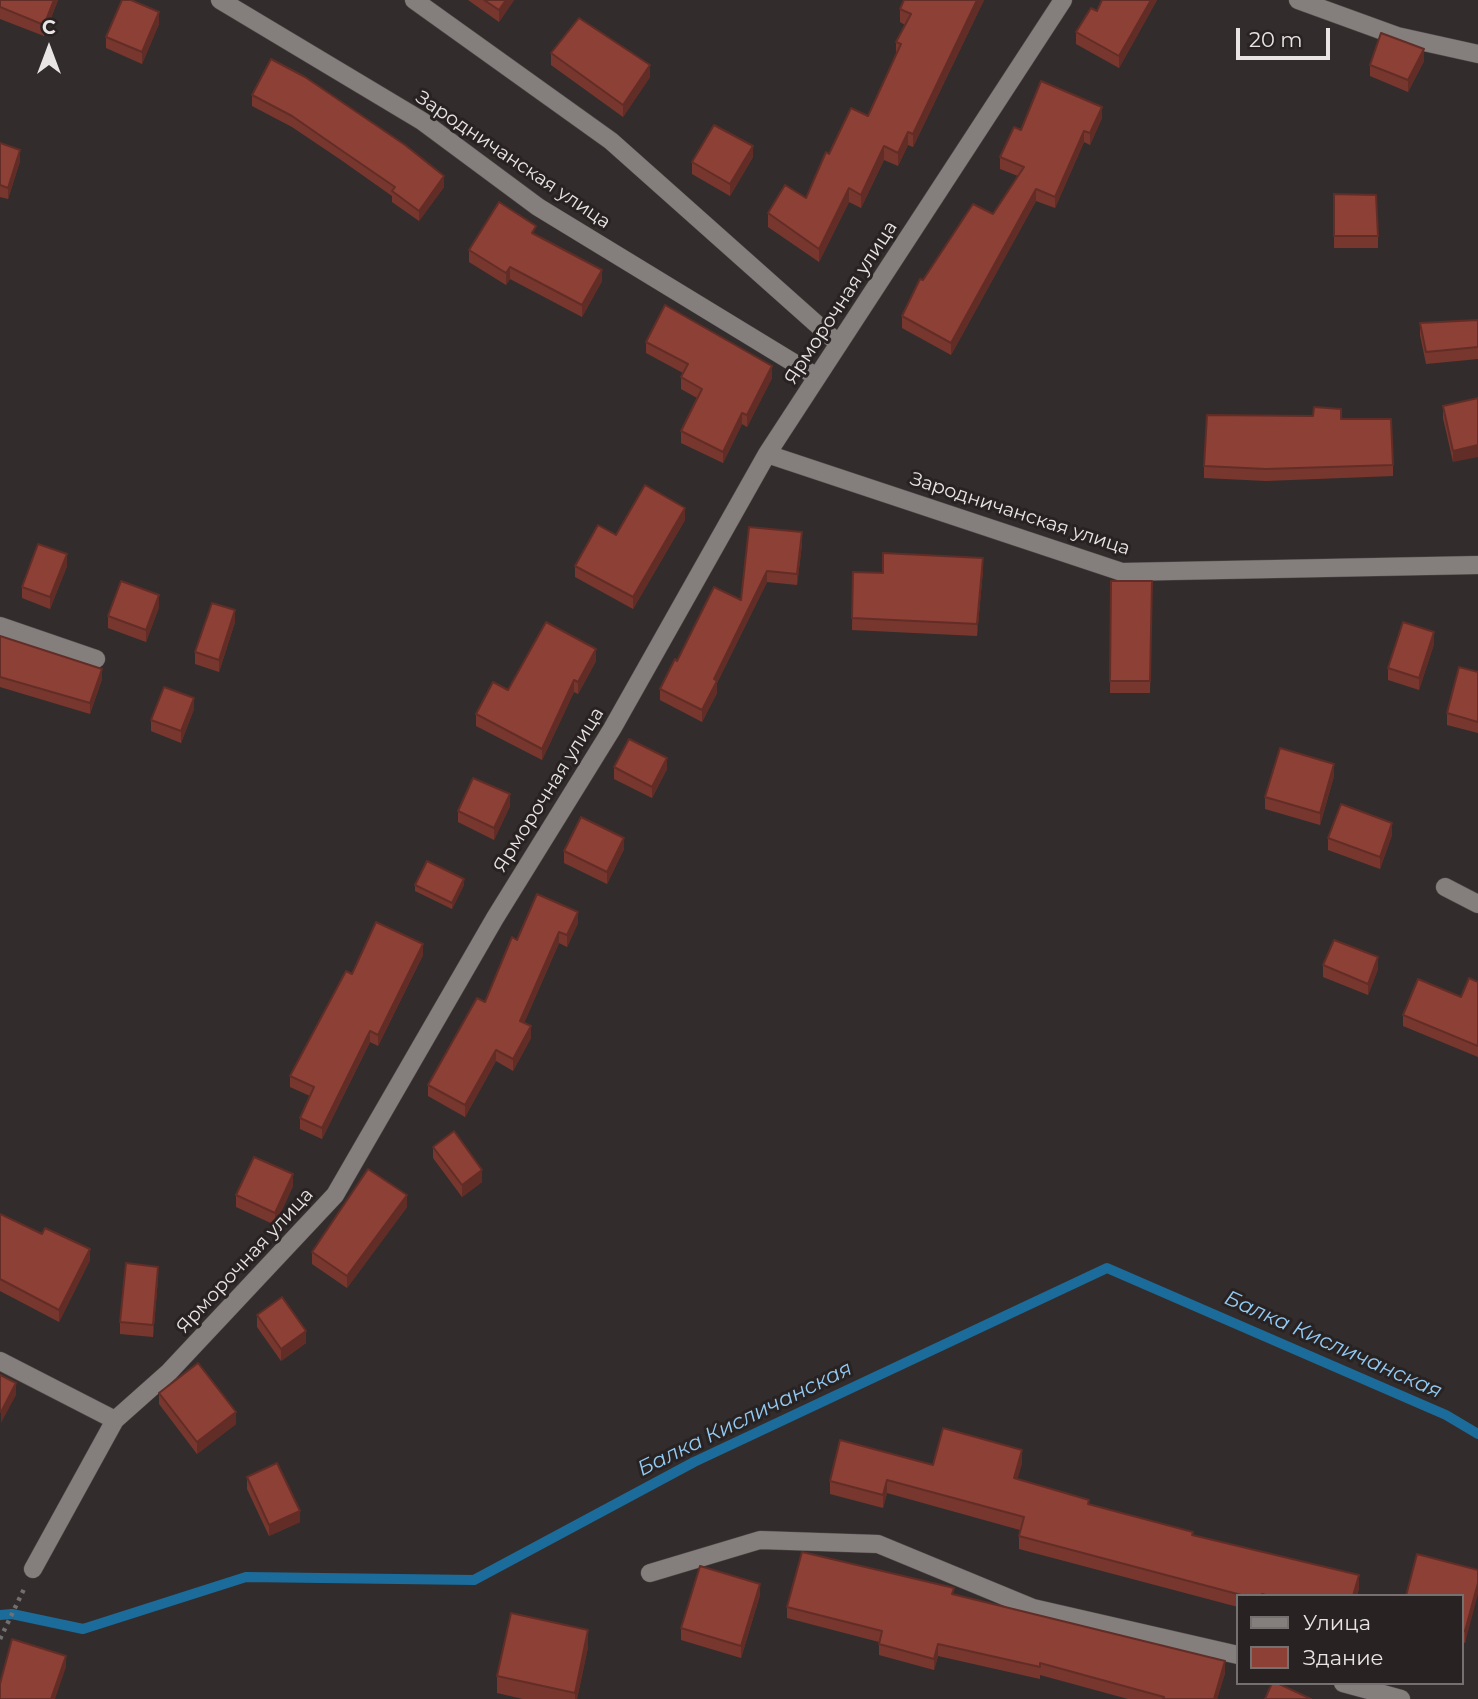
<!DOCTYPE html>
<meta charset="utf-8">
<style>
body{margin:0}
#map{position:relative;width:1478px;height:1699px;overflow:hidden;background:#322d2c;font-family:Montserrat,sans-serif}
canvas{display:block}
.legend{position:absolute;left:1236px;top:1594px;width:228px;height:91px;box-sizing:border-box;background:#282322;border:2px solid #757170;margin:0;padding:9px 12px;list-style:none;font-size:21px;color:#e9e5e5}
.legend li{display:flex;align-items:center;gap:14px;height:35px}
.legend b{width:35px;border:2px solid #757170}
.north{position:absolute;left:14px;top:14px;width:70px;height:70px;-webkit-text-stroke:5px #282322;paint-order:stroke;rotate:0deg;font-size:19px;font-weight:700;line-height:28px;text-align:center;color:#e9e5e5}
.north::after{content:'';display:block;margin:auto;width:24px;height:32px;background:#e9e5e5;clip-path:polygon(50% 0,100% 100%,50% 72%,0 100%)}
.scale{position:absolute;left:1236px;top:28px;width:94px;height:32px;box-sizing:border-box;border:4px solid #e9e5e5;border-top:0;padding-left:9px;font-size:21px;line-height:24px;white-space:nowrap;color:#e9e5e5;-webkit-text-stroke:5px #282322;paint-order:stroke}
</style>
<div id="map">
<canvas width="1478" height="1699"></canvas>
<ul class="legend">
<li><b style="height:9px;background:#847e7d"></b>Улица</li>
<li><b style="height:19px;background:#8c4036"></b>Здание</li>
</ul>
<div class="north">С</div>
<div class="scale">20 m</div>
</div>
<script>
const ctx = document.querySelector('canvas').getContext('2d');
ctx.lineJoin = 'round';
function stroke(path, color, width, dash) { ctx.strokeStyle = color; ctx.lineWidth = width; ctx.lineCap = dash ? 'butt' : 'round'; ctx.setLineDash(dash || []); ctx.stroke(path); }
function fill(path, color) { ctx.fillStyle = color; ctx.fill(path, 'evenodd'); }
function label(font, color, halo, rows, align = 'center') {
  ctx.font = font + ' Montserrat,sans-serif'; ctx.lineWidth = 6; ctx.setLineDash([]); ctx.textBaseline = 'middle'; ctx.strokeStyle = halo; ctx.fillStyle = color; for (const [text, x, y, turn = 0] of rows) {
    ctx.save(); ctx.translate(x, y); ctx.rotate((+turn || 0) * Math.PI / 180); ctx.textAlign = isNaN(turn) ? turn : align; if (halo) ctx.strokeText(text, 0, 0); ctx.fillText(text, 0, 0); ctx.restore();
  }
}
stroke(new Path2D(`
 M0 1615 12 1614 83 1629 246 1577 474 1580 694 1462 1107 1268 1446 1415 1478 1434`), '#1c6c9b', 10);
const minor = new Path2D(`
 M220 0 422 121 538 207 817 377
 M414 0 611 141 839 344
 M1298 0 1397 36 1478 54
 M767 454 1122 572 1478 565
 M0 626 96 659
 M1445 887 1478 904
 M0 1361 115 1420
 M33 1569 115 1420 169 1372 335 1195 495 918 612 729 767 454 1063 0
 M650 1573 760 1540 878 1544 1033 1608 1238 1655
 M1343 1683 1401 1699`);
stroke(minor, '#504b4a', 19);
stroke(new Path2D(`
 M0 1639 24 1589`), '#746f6f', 4.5, [3.5, 5]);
stroke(minor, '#847e7d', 18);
fill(new Path2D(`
 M0 0H58L44 36 0 19Z
 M468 0H514L499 22Z
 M904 0H984L913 147 908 145 898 166 884 160 861 208 849 202 819 262 768 227V213L806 198 829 154 868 116 896 55V42L905 25 900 22V9Z
 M1157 0 1119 68 1076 44V32L1097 11Z
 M159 24 142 64 106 48V37Z
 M551 53 650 77 623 117 551 65Z
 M1424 61 1408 92 1370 76V65Z
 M252 95 444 187 419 221 392 202V196L341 160 292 127 252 106Z
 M1102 118 1090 145 1084 142 1055 208 1036 201 951 355 902 328V316L923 280 993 214 1018 176 1000 169V157L1021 130Z
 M0 143 20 161 8 199 0 197Z
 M753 157 730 196 692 174V162Z
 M1334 194 1378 236V248H1334Z
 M536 235 602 281 582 317 510 279 506 285 469 262V250Z
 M1478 320V359L1426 364 1420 335V323Z
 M646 342 772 378 747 427 742 424 723 463 681 443V431L697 398 681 389V377L683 373 646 353Z
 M1478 398 1453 462 1443 418V406Z
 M1313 416 1341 419 1393 465V476L1266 481 1204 478V466Z
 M685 520 633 609 575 577V566L616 535Z
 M749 527 802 544 797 585 767 582 717 683V693L702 722 660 700V689L677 661 741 600Z
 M67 566 50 609 22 598V587Z
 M983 570 977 636 852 630 853 572 883 573Z
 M1111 581H1152L1150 693H1110Z
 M159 607 146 642 108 628V616Z
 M235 622 219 672 195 664V652Z
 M0 636 102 679 90 714 0 687Z
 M1434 644 1419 690 1388 680V668Z
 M596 661 578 694 574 692 542 760 476 726V714L508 690Z
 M1478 672V733L1447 725V713Z
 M194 709 181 743 151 731V720Z
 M614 767 667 769 652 798 614 779Z
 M1334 776 1320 825 1265 809V797Z
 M510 806 494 840 458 822V811Z
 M1392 835 1380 869 1328 850V838Z
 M624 849 607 884 564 863V851Z
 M415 885H464L452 909 415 891Z
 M578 923 567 947 559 943 524 1023 531 1038 513 1071 496 1061 465 1117 428 1096V1085L485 1002 517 940Z
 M423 955 378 1046 370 1042 322 1139 300 1129V1118L310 1096 290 1087V1076L352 974Z
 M1323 965 1378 969 1368 995 1323 977Z
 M1478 982V1057L1403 1026V1015L1461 997Z
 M433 1147 482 1182 462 1197 433 1158Z
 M293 1186 275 1225 236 1207V1195Z
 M407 1207 347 1288 312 1264V1252Z
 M0 1214 90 1260 59 1322 0 1291Z
 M158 1278 153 1337 120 1334V1322Z
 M257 1315 306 1343 281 1361 257 1327Z
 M159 1393 236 1424 197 1454 159 1404Z
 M1022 1463 1017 1479 1089 1504 1193 1535 1359 1588 1357 1596H1238V1607L1019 1549V1536L1020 1530 887 1493 883 1508 830 1494V1481Z
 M247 1477 300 1522 269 1536 247 1489Z
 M1478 1570 1465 1643 1462 1642V1596Z
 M760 1595 741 1658 681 1640V1628Z
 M954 1595 1225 1673 1217 1699H1128L1040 1675V1679L938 1656 934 1670 879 1655V1642L787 1618V1607Z
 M588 1647 577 1699H523L497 1693V1676Z`), '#78372e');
fill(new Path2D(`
 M54 0H58L44 36V25Z
 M506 0H514L499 22V10Z
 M977 0H984L913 147V134Z
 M1151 0H1157L1119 68V56Z
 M159 12V24L142 64V52Z
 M1424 49V61L1408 92V80Z
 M650 65V77L623 117V105Z
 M1102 107V118L1090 145V133Z
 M1084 131V142L1055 208V197Z
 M908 132V145L898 166V153Z
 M753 146V157L730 196V184Z
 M884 146V160L861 208V195Z
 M20 150V161L8 199V188Z
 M444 176V187L419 221V211Z
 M849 188V202L819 262V249Z
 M1036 189V201L951 355V343Z
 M510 267V279L506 285V273Z
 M602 270V281L582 317V305Z
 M772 366V378L747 427V415Z
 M742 413V424L723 463V452Z
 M1478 445V457L1453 462V451Z
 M685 508V520L633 609V597Z
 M802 532V544L797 585V574Z
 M67 554V566L50 609V597Z
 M983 558V570L977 636V624Z
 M767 571V582L717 683V693L702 722V710L714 679Z
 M159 595V607L146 642V630Z
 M235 610V622L219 672V660Z
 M1434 632V644L1419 690V678Z
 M596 649V661L578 694V682Z
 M102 669V679L90 714V703Z
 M574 680V692L542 760V749Z
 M194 698V709L181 743V731Z
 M667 758V769L652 798V787Z
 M1334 764V776L1320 825V813Z
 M510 794V806L494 840V828Z
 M1392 823V835L1380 869V857Z
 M624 838V849L607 884V872Z
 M464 879V885L452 909V903Z
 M578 912V923L567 947V935Z
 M559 932V943L520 1032V1021Z
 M423 944V955L378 1046V1035Z
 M1378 957V969L1368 995V984Z
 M531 1026V1038L513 1071V1059Z
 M370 1031V1042L322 1139V1128Z
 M496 1050V1061L465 1117V1105Z
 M482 1170V1182L462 1197V1185Z
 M293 1174V1186L275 1225V1213Z
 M407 1195V1207L347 1288V1276Z
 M90 1249V1260L59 1322V1310Z
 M158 1267V1278L153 1337V1325Z
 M306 1331V1343L281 1361V1349Z
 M16 1383V1395L1 1423V1412Z
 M236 1412V1424L197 1454V1442Z
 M1022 1450V1463L1014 1492V1478Z
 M887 1480V1493L883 1508V1495Z
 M300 1511V1522L269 1536V1525Z
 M1359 1575V1588L1357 1596H1353Z
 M1478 1583V1594L1465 1643V1631Z
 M760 1584V1595L741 1658V1646Z
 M588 1630V1647L577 1699H575V1693Z
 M938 1644V1656L934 1670V1659Z
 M66 1656V1667L55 1699H51Z
 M1225 1661V1673L1217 1699H1214Z`), '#622d26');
const building = new Path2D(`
 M0 0H54L44 25 0 7Z
 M122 0H131L159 12 142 52 106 37Z
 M484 0H506L499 10Z
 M904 0H977L913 134 908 132 898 153 884 146 861 195 849 188 819 249 768 213 785 185 806 198 826 152 829 154 851 108 868 116 901 44 896 42 911 14 900 9Z
 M1102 0H1151L1119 56 1076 32 1091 8 1097 11Z
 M579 18 650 65 623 105 551 53Z
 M1381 33 1424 49 1408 80 1370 65Z
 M271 59 305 77 405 145 444 176 419 211 392 191 395 187 341 150 292 116 252 95Z
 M1041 81 1102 107 1090 133 1084 131 1055 197 1036 189 951 343 902 316 920 279 923 280 973 204 993 214 1024 167 1000 157 1014 127 1021 130Z
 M714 125 753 146 730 184 692 162Z
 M0 143 20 150 8 188 0 185Z
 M1334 194 1376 195 1378 236H1334Z
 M499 202 536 226 532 233 602 270 582 305 510 267 506 273 469 250Z
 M665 305 772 366 747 415 742 413 723 452 681 431 702 389 681 377 688 364 646 342Z
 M1478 320V347L1426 352 1420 323Z
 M1478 398V445L1453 451 1443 406Z
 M1314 407 1341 409V419H1391L1393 465 1266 469 1204 466 1207 415 1313 416Z
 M645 485 685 508 633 597 575 566 598 525 616 535Z
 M749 527 802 532 797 574 767 571 714 679 717 681 702 710 660 689 675 659 677 661 714 587 741 600Z
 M38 544 67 554 50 597 22 587Z
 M883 553 983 558 977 624 852 618 853 572 883 573Z
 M121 581 159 595 146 630 108 616Z
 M1111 581H1152L1150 681H1110Z
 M212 603 235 610 219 660 195 652Z
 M546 622 596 649 578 682 574 680 542 749 476 714 493 682 508 690Z
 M1403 622 1434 632 1419 678 1388 668Z
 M0 636 102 669 90 703 0 677Z
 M1459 667 1478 672V722L1447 713Z
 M164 687 194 698 181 731 151 720Z
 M629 739 667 758 652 787 614 767Z
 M1280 748 1334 764 1320 813 1265 797Z
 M473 778 510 794 494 828 458 811Z
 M1341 804 1392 823 1380 857 1328 838Z
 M581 817 624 838 607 872 564 851Z
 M427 861 464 879 452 903 415 885Z
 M537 894 578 912 567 935 559 932 520 1021 531 1026 513 1059 496 1050 465 1105 428 1085 477 998 485 1002 512 937 517 940Z
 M376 922 423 944 378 1035 370 1031 322 1128 300 1118 314 1087 290 1076 346 971 352 974Z
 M1334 940 1378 957 1368 984 1323 965Z
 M1469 978 1478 982V1046L1403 1015 1418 979 1461 997Z
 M454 1131 482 1170 462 1185 433 1147Z
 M254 1157 293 1174 275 1213 236 1195Z
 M368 1169 407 1195 347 1276 312 1252Z
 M0 1214 42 1234 45 1228 90 1249 59 1310 0 1279Z
 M126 1263 158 1267 153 1325 120 1322Z
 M282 1297 306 1331 281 1349 257 1315Z
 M198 1363 236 1412 197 1442 159 1393Z
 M0 1375 16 1383 1 1412 0 1411Z
 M943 1428 1022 1450 1014 1478 1089 1500 1088 1504 1193 1532 1192 1535 1359 1575 1353 1596H1269L1262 1594V1596H1245L1019 1536 1024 1517 887 1480 883 1495 830 1481 840 1440 933 1465Z
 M277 1463 300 1511 269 1525 247 1477Z
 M802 1552 954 1588 952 1594 1225 1661 1214 1699H1163L1164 1697 1040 1663V1667L938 1644 934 1659 879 1644 882 1631 787 1607Z
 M1417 1554 1478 1570V1583L1465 1631 1462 1630V1596H1406Z
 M700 1566 760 1584 741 1646 681 1628Z
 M511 1613 588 1630 575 1693 497 1676Z
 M12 1639 66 1656 51 1699H0V1684Z
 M1272 1683H1277L1311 1699H1265Z`);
fill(building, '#8c4036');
stroke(building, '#622d26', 2);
label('19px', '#e9e5e5', '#282322', [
 ["Зародничанская улица",513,160,34],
 ["Ярморочная улица",841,303,-57],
 ["Зародничанская улица",1020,514,18],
 ["Ярморочная улица",549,790,-58],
 ["Ярморочная улица",245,1261,-47]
]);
label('italic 21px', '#93caf3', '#282322', [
 ["Балка Кисличанская",1333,1345,24],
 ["Балка Кисличанская",745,1419,-26]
]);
</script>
